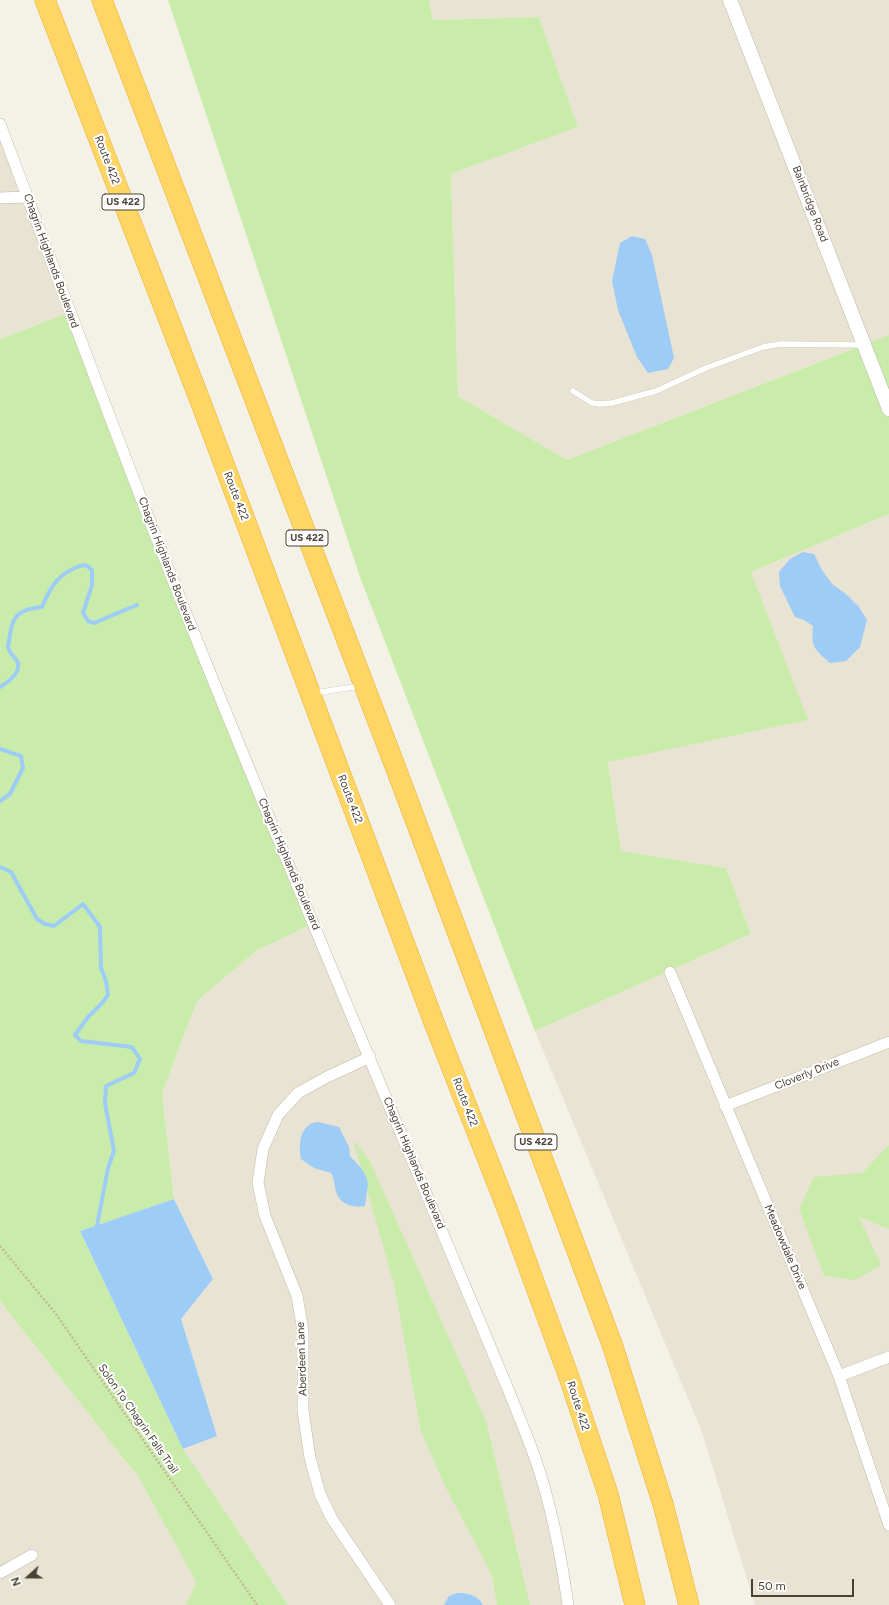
<!DOCTYPE html>
<style>
body{margin:0}
#map{position:relative;width:889px;height:1605px;overflow:hidden;background:#f4f1e6;font-family:Figtree,sans-serif}
canvas{display:block}
.north{position:absolute;left:8px;top:1557px;width:40px;height:40px;-webkit-text-stroke:3px #fff;paint-order:stroke;rotate:249deg;font-size:11px;font-weight:700;line-height:16px;text-align:center;color:#484134}
.north::after{content:'';display:block;margin:auto;width:14px;height:18px;background:#484134;clip-path:polygon(50% 0,100% 100%,50% 72%,0 100%)}
.scale{position:absolute;left:751px;top:1579px;width:103px;height:18px;box-sizing:border-box;border:2px solid #484134;border-top:0;padding-left:5px;font-size:12px;line-height:14px;white-space:nowrap;color:#484134;-webkit-text-stroke:3px #fff;paint-order:stroke}
</style>
<div id="map">
<canvas width="889" height="1605"></canvas>
<div class="north">N</div>
<div class="scale">50 m</div>
</div>
<script>
const ctx = document.querySelector('canvas').getContext('2d');
ctx.lineJoin = 'round';
function fill(path, color) { ctx.fillStyle = color; ctx.fill(path, 'evenodd'); }
function stroke(path, color, width, dash) { ctx.strokeStyle = color; ctx.lineWidth = width; ctx.lineCap = dash ? 'butt' : 'round'; ctx.setLineDash(dash || []); ctx.stroke(path); }
function label(font, color, halo, rows, align = 'center') {
  ctx.font = font + ' Figtree,sans-serif'; ctx.lineWidth = 4; ctx.setLineDash([]); ctx.textBaseline = 'middle'; ctx.strokeStyle = halo; ctx.fillStyle = color; for (const [text, x, y, turn = 0] of rows) {
    ctx.save(); ctx.translate(x, y); ctx.rotate((+turn || 0) * Math.PI / 180); ctx.textAlign = isNaN(turn) ? turn : align; if (halo) ctx.strokeText(text, 0, 0); ctx.fillText(text, 0, 0); ctx.restore();
  }
}
fill(new Path2D(`
 M429 0H889V335L567 460 458 396 451 174 578 127 539 17 433 20Z
 M0 124 70 312 0 339Z
 M889 514V1605H755L702 1432 535 1031 751 934 726 868 621 851 608 761 807 720 751 572Z
 M314 923 535 1459 568 1605H288L183 1449 217 1436 181 1319 213 1279 174 1199 162 1093 197 1001 256 951Z
 M0 1301 139 1478 196 1582 186 1605H0Z`), '#e9e3d3');
fill(new Path2D(`
 M168 0H429L433 20 539 17 578 127 451 174 458 396 567 460 889 335V514L751 572 808 720 608 762 621 851 726 868 751 934 535 1031 360 577Z
 M70 312 314 923 256 951 197 1001 162 1093 174 1199 80 1231 183 1449 288 1605H186L196 1582 139 1478 0 1301V339Z
 M353 1140 369 1159 486 1421 530 1605H497L492 1575 444 1484 421 1431 394 1284Z
 M889 1145V1229L859 1217 881 1265 855 1280 824 1276 799 1209 814 1177 862 1173Z`), '#caecab');
fill(new Path2D(`
 M632 236 645 239 652 255 674 358 668 369 648 373 637 357 618 310 612 281 620 243Z
 M803 552 814 554 822 570 832 584 846 594 859 607 867 620 860 647 846 661 830 663C814 649 811 647 813 626L804 620 795 617 780 586 779 572 790 559Z
 M318 1122 339 1127 349 1147 350 1156 361 1168 366 1176 368 1184 365 1206C355 1208 341 1205 337 1194 334 1187 335 1180 331 1173L314 1168 301 1159C298 1145 300 1123 318 1122Z
 M174 1199 213 1279 181 1319 217 1436 183 1449 80 1231Z
 M457 1593C468 1593 478 1595 483 1605H444L449 1596Z`), '#9dccf6');
stroke(new Path2D(`
 M0 687C8 682 20 674 18 663 16 658 9 653 8 647 8 643 10 638 10 634 13 613 22 609 42 607 49 590 57 575 75 568 83 564 86 564 92 570V585L83 613 88 621 94 623 137 605
 M0 749 21 756 23 768 10 794 0 801
 M0 867 11 872 37 919 45 924 54 926 83 904 100 927 101 968 106 981 108 995 102 1003 88 1017 75 1035 81 1041 132 1047 140 1059 134 1073 106 1086 105 1103 114 1151 108 1168 97 1226`), '#9dccf6', 4);
const service = new Path2D(`
 M573 391 592 403 600 404 612 403 656 391 706 368 763 347 780 344 864 345
 M314 693 361 686`);
const minor = new Path2D(`
 M0 124C62 289 122 454 188 618 291 876 401 1132 508 1389 517 1412 527 1435 535 1458 552 1506 561 1555 568 1605
 M0 198 27 197
 M670 972 839 1376 889 1525
 M370 1057 327 1077 298 1093 278 1115 263 1149 258 1183 265 1216 297 1296 303 1331V1411L310 1458 320 1494 332 1519 390 1605
 M725 1106 889 1042
 M839 1376 889 1357
 M0 1573 32 1555`);
const tertiary = new Path2D(`
 M730 0 889 409`);
const motorway = new Path2D(`
 M45 0 201 403 435 1025 508 1211 570 1380 608 1494 635 1605
 M102 0 395 766 612 1344 663 1504 689 1605`);
stroke(service, '#c1baa7', 6);
stroke(minor, '#c1baa7', 12);
stroke(tertiary, '#c1baa7', 15);
stroke(motorway, '#eab02a', 21);
stroke(new Path2D(`
 M0 1246 56 1314 257 1605`), '#c4b797', 2.5, [2, 2]);
stroke(service, '#fff', 5.5);
stroke(minor, '#fff', 11);
stroke(tertiary, '#fff', 14);
stroke(motorway, '#ffd666', 20);
for (const [x, y, w] of [
 [123,202,42],
 [307,538,42],
 [536,1142,42]
]) { const box = new Path2D(); box.roundRect(x - w / 2, y - 8, w, 16, 3); ctx.fillStyle = '#fff'; ctx.fill(box); stroke(box, '#484134', 1); }
label('bold 10px', '#484134', null, [
 ["US 422",123,202],
 ["US 422",307,538],
 ["US 422",536,1142]
]);
label('11px', '#484134', '#fff', [
 ["Route 422",107,160,69],
 ["Bainbridge Road",810,204,69],
 ["Chagrin Highlands Boulevard",51,261,70],
 ["Route 422",236,496,69],
 ["Chagrin Highlands Boulevard",167,564,69],
 ["Route 422",350,799,69],
 ["Chagrin Highlands Boulevard",289,864,67],
 ["Cloverly Drive",807,1074,-22],
 ["Route 422",465,1102,69],
 ["Chagrin Highlands Boulevard",414,1163,67],
 ["Meadowdale Drive",785,1247,67],
 ["Aberdeen Lane",302,1359,-92],
 ["Route 422",578,1406,72],
 ["Solon To Chagrin Falls Trail",138,1419,55]
]);
</script>
